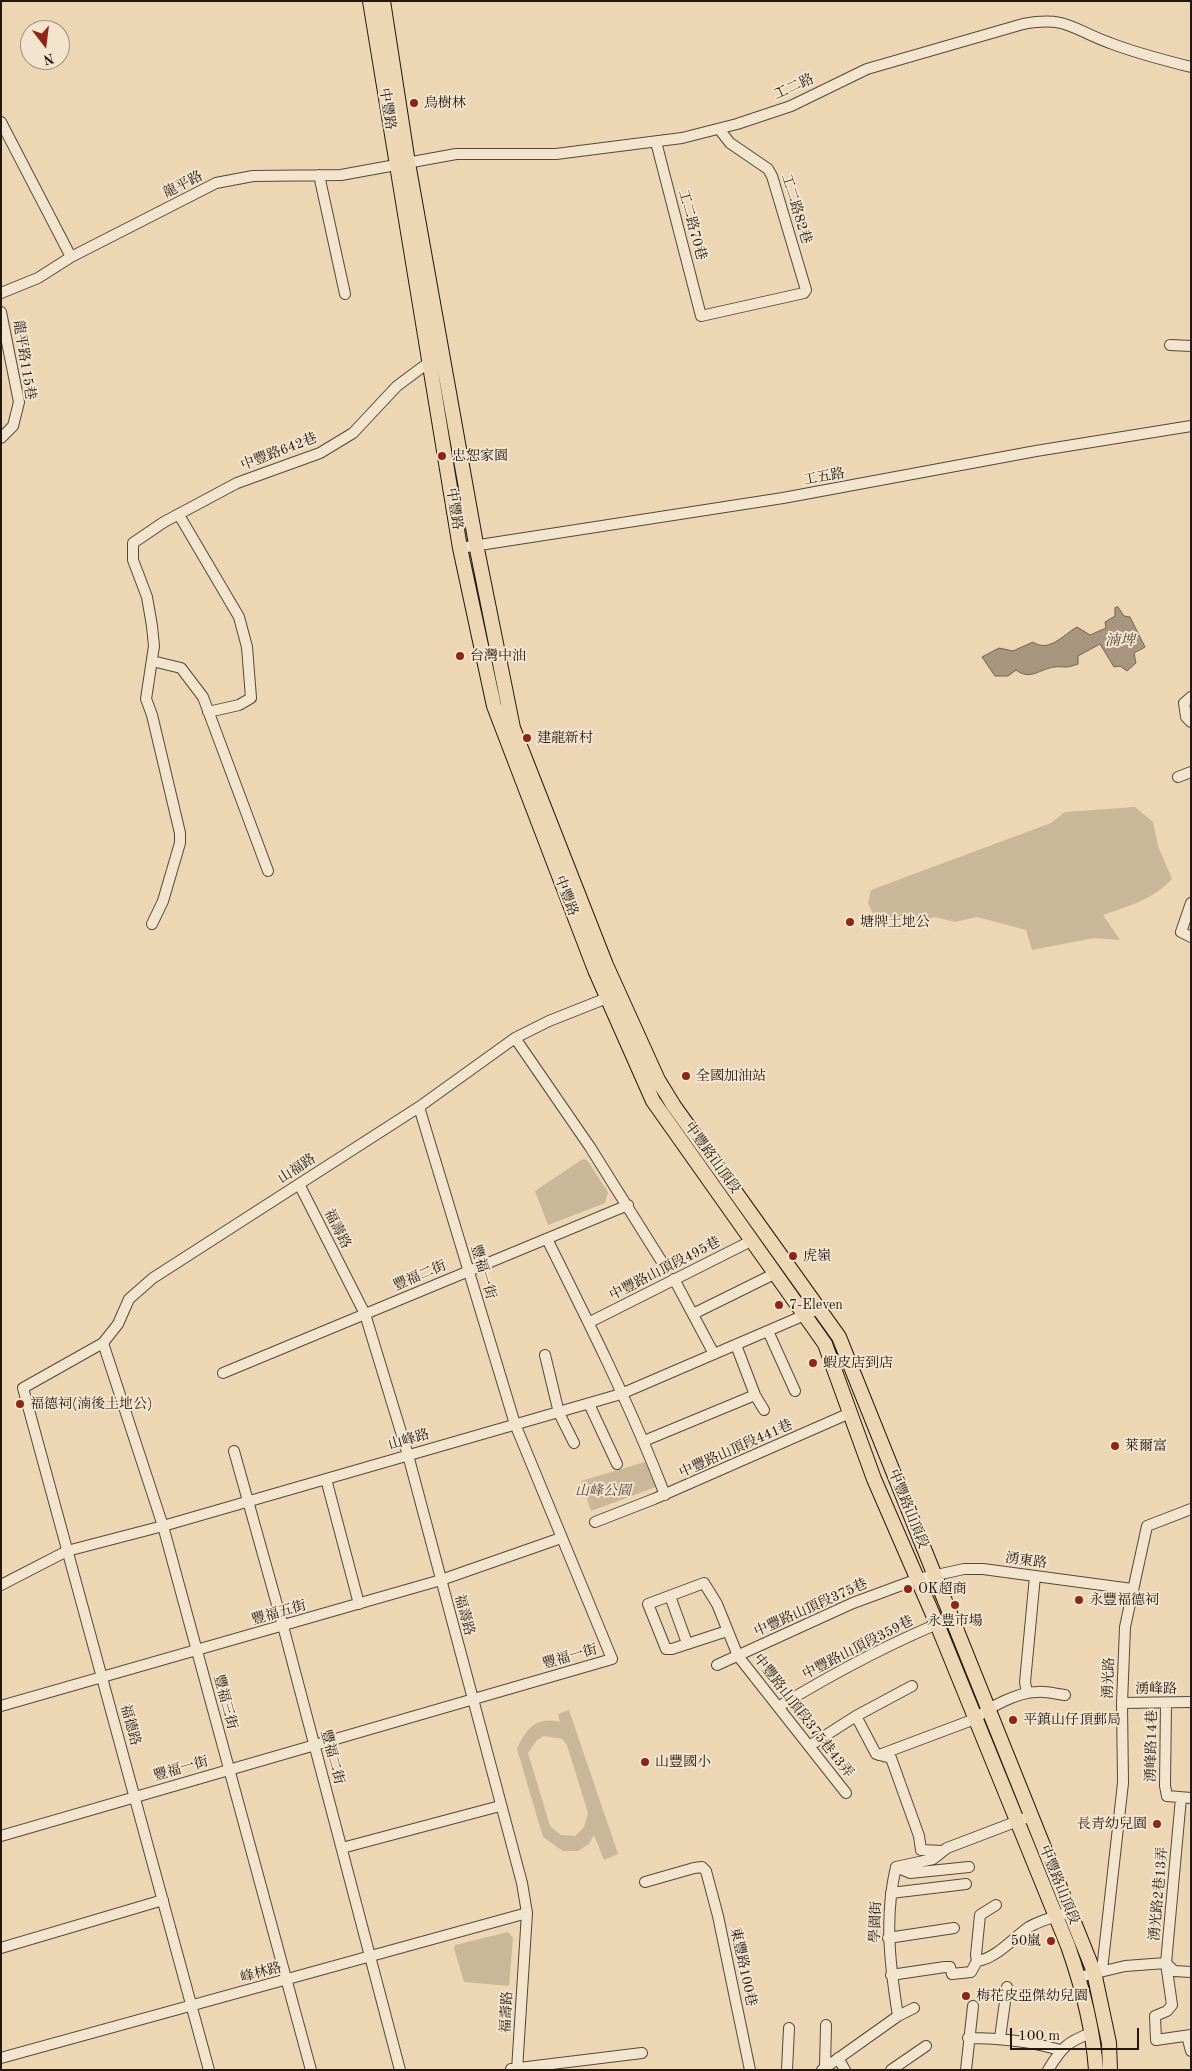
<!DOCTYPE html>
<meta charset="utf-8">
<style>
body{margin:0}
#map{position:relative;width:1192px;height:2071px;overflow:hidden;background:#ecd6b4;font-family:"Old Standard TT",serif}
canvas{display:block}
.frame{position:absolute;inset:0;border:2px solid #231811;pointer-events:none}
.north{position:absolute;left:20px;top:20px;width:50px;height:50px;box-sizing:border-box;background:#f3e4ce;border:1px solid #a09282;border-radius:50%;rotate:165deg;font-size:14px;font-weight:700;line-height:20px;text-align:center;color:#231811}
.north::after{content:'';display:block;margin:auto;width:18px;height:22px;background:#8f2418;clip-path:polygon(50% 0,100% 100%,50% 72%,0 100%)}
.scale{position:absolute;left:1010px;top:2028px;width:129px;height:22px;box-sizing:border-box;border:2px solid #231811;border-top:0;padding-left:6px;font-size:15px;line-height:18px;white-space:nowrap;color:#231811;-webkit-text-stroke:4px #f3e4ce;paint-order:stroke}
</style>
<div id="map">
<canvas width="1192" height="2071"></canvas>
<div class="frame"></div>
<div class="north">N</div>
<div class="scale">100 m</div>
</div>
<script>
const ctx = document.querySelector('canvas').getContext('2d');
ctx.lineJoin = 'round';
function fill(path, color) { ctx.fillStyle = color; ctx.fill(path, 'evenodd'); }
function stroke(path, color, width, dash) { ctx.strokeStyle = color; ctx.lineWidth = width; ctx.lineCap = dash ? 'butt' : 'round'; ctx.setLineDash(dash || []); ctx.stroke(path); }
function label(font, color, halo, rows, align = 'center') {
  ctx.font = font + ' "Old Standard TT","Noto Serif TC",serif'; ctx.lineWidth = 4; ctx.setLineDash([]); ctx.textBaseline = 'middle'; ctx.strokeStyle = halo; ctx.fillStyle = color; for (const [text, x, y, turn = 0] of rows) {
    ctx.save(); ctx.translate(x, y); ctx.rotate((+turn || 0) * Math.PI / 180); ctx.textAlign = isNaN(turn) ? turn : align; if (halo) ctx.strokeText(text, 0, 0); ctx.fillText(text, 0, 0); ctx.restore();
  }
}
fill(new Path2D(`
 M1135 807 1153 822 1158 846 1172 879C1153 900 1128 906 1103 915L1120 940 1094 938 1032 950 1026 930 977 917 955 922 935 917 922 921 874 916 868 903 871 890 1051 823 1065 812Z
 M583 1159 587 1160 608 1192 605 1203 548 1225 535 1191Z
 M645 1462 656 1487 591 1511 581 1481Z
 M569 1710 618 1854 604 1860 594 1835 589 1844 578 1851H563L543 1837 517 1749C526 1728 537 1716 560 1722L558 1714ZM544 1736 562 1739 567 1745 588 1813 584 1827 575 1836 561 1835 550 1826 528 1753 537 1740Z
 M508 1932 513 1938 509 1986 464 1982 454 1948 455 1945Z`), '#cab698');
const water = new Path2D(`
 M1118 607 1124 616 1130 617 1145 647 1134 653 1136 663 1127 671 1120 666 1114 667 1100 644 1078 656V664C1065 669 1065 666 1054 667 1040 669 1030 681 1016 670L1008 676H995L982 657 999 648 1013 651 1033 642C1049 653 1063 635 1077 627L1090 635 1106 628 1105 622 1115 616V608Z`);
fill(water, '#a8957d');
stroke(water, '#736352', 1);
const minor = new Path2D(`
 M1 122 71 257
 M656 142 701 316 804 293 806 290 772 176 768 169 730 143 719 129
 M319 175 345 294
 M1 293 38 278 71 257 216 183 253 176 341 175 456 154H556L682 138 737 124 791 106 867 69 1023 24C1068 16 1071 29 1110 43 1136 53 1163 60 1191 67
 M1 312 19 402 13 426 1 438
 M1170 345 1191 346
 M179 515 239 617 247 647 251 698 239 705 208 712
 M460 548 783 498 1036 451 1191 426
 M152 661 181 668 203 697 268 871
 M1191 697 1184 703 1186 717 1191 722
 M1178 777 1191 772
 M1191 903 1181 932 1191 937
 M152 924 163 901 180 843V833L152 715 146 699 154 646 152 626 147 597 133 560V543L164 522 237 483 320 453 353 433 397 386 432 360
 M515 1038 590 1147 662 1262
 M299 1184 365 1314 408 1455 522 1883 527 1913 517 2070
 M547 1239C589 1323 631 1407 665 1495
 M674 1279 714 1354
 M693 1314 776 1273
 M590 1322 753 1240
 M768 1331 795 1391
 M103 1343 163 1526 311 2070
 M736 1345 755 1395 764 1410
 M545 1355 559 1413 574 1443
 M223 1373 628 1205
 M589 1404 617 1464
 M644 1441 755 1395
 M234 1451 283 1626 400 2070
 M326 1479 359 1604
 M595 1522 654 1499 850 1413
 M1 1585 67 1551 163 1526 621 1394 821 1308
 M670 1596 687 1643
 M727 1631 672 1649H666L648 1604 704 1583 717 1604 738 1656 846 1793
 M717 1665 853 1603 918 1579 964 1569H983L1132 1589
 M1027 1693 1025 1682 1035 1576
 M1122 1703 1191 1702
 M1166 1703 1165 1786 1167 1796 1191 1798
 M1 1706 441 1580 561 1538
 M778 1707C834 1673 891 1642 952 1618
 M856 1716 876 1754 891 1758 919 1836 921 1850 943 1851
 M809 1746 856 1716 912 1686
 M879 1755 975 1719C989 1707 1018 1692 1037 1692 1046 1691 1056 1694 1065 1695
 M1181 1798 1166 1963 1172 2005 1167 2011 1155 2016 1156 2040 1191 2035
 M1 1836 612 1659 515 1424 419 1107
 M342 1848 500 1806
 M896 1867 910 1873 969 1867
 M645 1882 694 1868 702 1867 706 1871 718 1916 750 2070
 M891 1893 966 1884
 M996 1905 980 1915 976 1955 977 1961C996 1959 1014 1937 1029 1927 1041 1920 1057 1916 1070 1912
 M888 1938 954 1928
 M1 1948 163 1900
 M1102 1970 1123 1783 1122 1703 1125 1627 1147 1526 1191 1509
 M891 1975 945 1967H950L952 1974 971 1972 977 1961
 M1079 1977 1125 1966 1166 1963 1174 1971 1191 1972
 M898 2016C890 1966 884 1917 896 1867L933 1859 947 1848 1031 1816
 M1187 2036 1191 2051
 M968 2038C1000 2038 1029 2041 1060 2050
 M1000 2038 1007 1987
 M1 2058 527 1913
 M838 2058 845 2070
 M825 2067 826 2025
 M511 2069 642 2053
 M209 2070 23 1388 103 1343 118 1324 129 1299 153 1278 419 1107 515 1038 549 1021 607 998
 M787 2070 789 2028
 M822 2070 898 2016 914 2008
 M891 2070 926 2046
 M966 2070 973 2006
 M1048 2070C1062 2047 1067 2042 1091 2033`);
const major = new Path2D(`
 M370 1 460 548 494 706 595 970 653 1101 825 1344 874 1479 937 1624 1068 1946C1082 1986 1093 2028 1096 2070
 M383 1 408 163 476 544 513 728 606 965 658 1080 674 1106 839 1337 1094 1972 1109 2043 1110 2070`);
stroke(minor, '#55483a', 12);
stroke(major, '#231811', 16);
stroke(minor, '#f3e4ce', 10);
stroke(major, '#ecd6b4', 14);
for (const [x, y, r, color] of [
 [414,103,5,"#8f2418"],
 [442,456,5,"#8f2418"],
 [460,656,5,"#8f2418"],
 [527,738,5,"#8f2418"],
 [850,922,5,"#8f2418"],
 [686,1076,5,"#8f2418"],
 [793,1256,5,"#8f2418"],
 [779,1305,5,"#8f2418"],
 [813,1363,5,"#8f2418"],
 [20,1404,5,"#8f2418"],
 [1115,1446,5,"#8f2418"],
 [908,1589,5,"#8f2418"],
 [1079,1600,5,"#8f2418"],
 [955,1605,5,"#8f2418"],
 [1013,1720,5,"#8f2418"],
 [645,1762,5,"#8f2418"],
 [1157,1824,5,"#8f2418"],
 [1051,1941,5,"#8f2418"],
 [966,1996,5,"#8f2418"]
]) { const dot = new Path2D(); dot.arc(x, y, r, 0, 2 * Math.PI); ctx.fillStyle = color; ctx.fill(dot); stroke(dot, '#f3e4ce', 2); }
label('14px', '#231811', '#f3e4ce', [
 ["工二路",794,87,-24],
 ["中豐路",387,109,81],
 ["龍平路",183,185,-27],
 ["工二路82巷",796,209,73],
 ["工二路70巷",692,225,75],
 ["龍平路115巷",24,360,81],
 ["中豐路642巷",279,452,-21],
 ["工五路",824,477,-10],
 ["中豐路",454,509,81],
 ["中豐路",566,896,69],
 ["中豐路山頂段",712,1158,54],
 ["山福路",297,1169,-33],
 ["福壽路",337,1229,63],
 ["中豐路山頂段495巷",665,1269,-27],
 ["豐福一街",483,1272,73],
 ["豐福二街",420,1276,-23],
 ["山峰路",409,1440,-16],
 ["中豐路山頂段441巷",736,1449,-24],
 ["中豐路山頂段",908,1509,68],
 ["湧東路",1026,1561,8],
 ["中豐路山頂段375巷",811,1608,-24],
 ["豐福五街",279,1613,-16],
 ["福壽路",464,1615,75],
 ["中豐路山頂段359巷",858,1648,-27],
 ["豐福一街",570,1657,-16],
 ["湧光路",1109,1678,-88],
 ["湧峰路",1156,1689],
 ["豐福三街",225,1702,75],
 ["中豐路山頂段375巷43弄",803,1716,52],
 ["福德路",130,1725,75],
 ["湧峰路14巷",1152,1746,-89],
 ["豐福二街",332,1757,75],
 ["豐福一街",181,1769,-16],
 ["中豐路山頂段",1059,1885,68],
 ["湧光路2巷13弄",1159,1894,-85],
 ["學園街",876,1922,-88],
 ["東豐路100巷",743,1967,78],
 ["峰林路",261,1973,-15],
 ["福壽路",507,2012,-87]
]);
label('14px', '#231811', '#f3e4ce', [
 ["烏樹林",424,103],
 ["忠恕家園",452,456],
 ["台灣中油",470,656],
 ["建龍新村",537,738],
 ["塘牌土地公",860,922],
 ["全國加油站",696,1076],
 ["虎嶺",803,1256],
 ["7-Eleven",789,1305],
 ["蝦皮店到店",823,1363],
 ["福德祠(湳後土地公)",30,1404],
 ["萊爾富",1125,1446],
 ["OK超商",918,1589],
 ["永豐福德祠",1089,1600],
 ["永豊市場",955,1621,"center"],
 ["平鎮山仔頂郵局",1023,1720],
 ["山豐國小",655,1762],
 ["長青幼兒園",1147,1824,"right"],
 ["50嵐",1041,1941,"right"],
 ["梅花皮亞傑幼兒園",976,1996]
], 'left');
label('italic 14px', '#55473a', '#f3e4ce', [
 ["山峰公園",603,1491]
]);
label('italic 15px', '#584a3c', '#f3e4ce', [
 ["湳埤",1120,641]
]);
</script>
